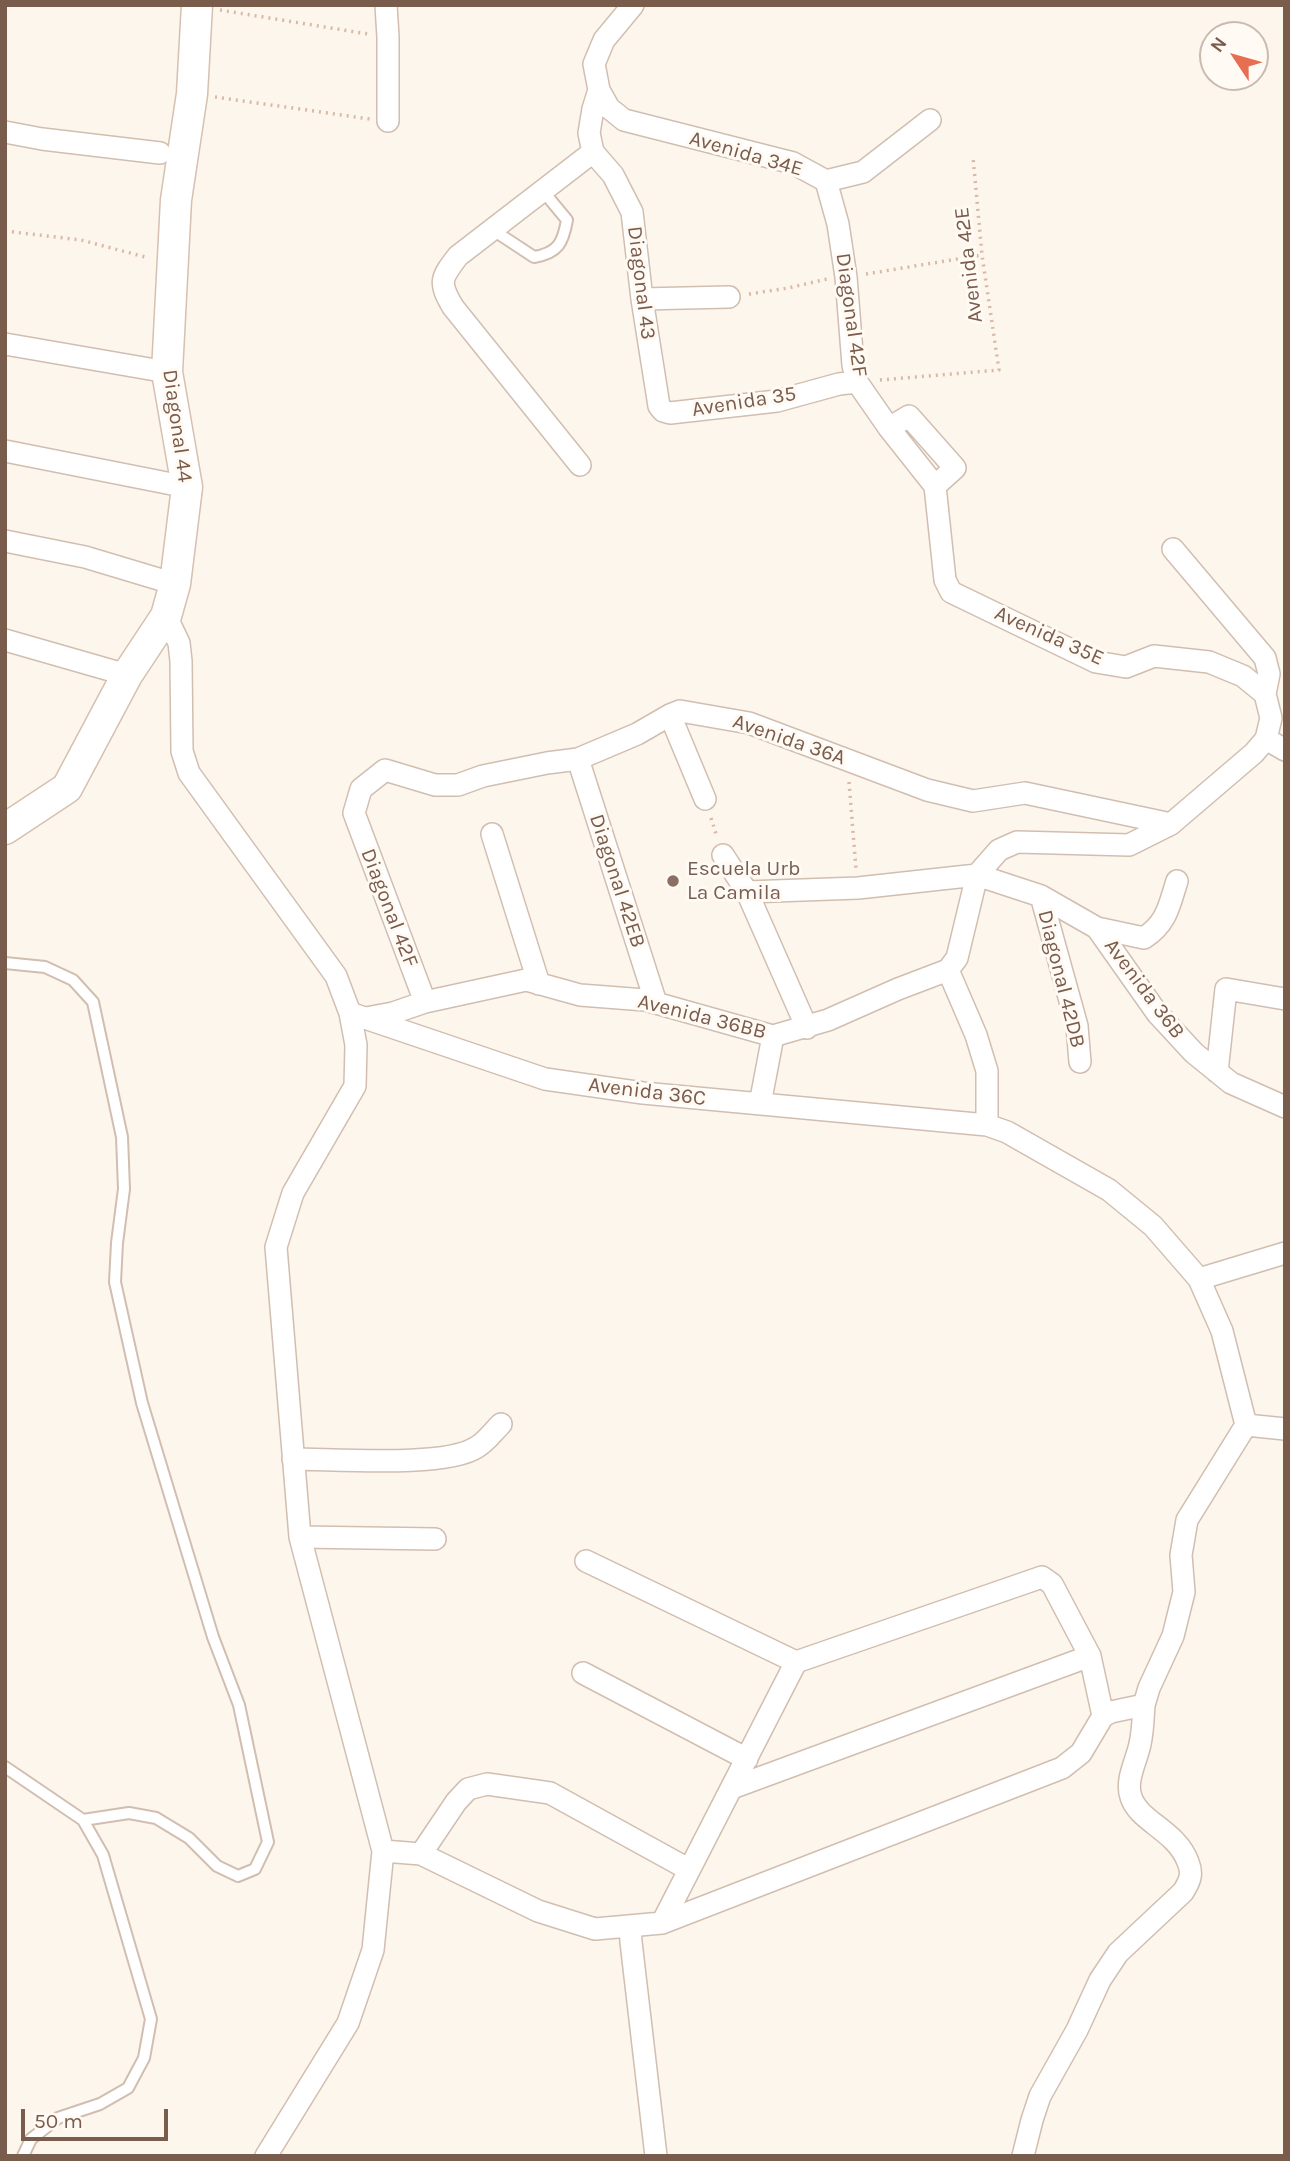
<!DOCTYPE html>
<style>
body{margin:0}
#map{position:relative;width:1290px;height:2161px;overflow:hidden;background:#fdf6ec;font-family:Karla,sans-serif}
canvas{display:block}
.frame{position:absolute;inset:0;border:7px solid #7a5c4d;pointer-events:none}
.north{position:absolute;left:1199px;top:21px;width:70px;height:70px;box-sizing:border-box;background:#fffaf3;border:2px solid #cabbb1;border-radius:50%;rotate:306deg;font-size:19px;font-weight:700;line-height:28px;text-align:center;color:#7a5c4d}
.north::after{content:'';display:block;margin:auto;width:24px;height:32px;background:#e76f51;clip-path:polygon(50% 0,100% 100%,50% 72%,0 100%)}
.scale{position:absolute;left:21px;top:2109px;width:147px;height:32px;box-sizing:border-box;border:4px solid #7a5c4d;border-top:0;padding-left:9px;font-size:21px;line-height:24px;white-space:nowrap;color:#7a5c4d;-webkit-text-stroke:5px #fffaf3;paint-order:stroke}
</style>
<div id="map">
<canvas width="1290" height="2161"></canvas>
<div class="frame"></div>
<div class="north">N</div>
<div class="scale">50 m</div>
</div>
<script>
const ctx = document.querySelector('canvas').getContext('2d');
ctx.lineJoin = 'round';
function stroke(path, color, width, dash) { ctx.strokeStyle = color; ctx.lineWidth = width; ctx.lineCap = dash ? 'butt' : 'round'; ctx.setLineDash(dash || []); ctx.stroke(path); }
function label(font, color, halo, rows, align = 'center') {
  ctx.font = font + ' Karla,sans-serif'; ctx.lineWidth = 6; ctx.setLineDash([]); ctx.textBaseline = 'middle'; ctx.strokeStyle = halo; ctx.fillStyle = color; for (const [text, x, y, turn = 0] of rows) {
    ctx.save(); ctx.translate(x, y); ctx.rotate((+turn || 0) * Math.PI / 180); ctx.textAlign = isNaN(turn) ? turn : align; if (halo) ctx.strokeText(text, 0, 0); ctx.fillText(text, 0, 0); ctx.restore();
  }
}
const lane = new Path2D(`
 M493 230 534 257C558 253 563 243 567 220L543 191
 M5 963 45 967 73 980 93 1002 122 1137 124 1189 117 1243 115 1282 142 1403 213 1637 239 1705 268 1842 255 1869 238 1876 217 1866 189 1838 156 1818 129 1813 83 1820
 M5 1767 83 1820 103 1855 151 2019 144 2058 128 2088 100 2104 58 2118 31 2139 23 2156`);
const street = new Path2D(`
 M386 5 388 37V121
 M633 5 604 40 594 64 599 90 609 108 624 120 793 163 826 181 863 172 930 120
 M599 90 593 109 589 133 593 152 613 175 632 212 642 299 659 406 663 411 670 413 777 401 839 384 857 382
 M5 132 42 139 160 153
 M826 181 838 224 846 277 853 365 857 382 889 428 935 486 945 580 951 592 1096 662 1126 667 1154 656 1209 662 1243 676 1265 694
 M642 299 729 297
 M5 344 167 372
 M889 428 909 416 955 468 935 486
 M5 451 187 487
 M580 465 453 307C438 282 441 278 458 256L593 152
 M5 541 85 557 175 584
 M166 616 179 643 181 661 182 751 189 773 336 976 350 1013 545 1079 643 1093 987 1125 1007 1132 1109 1190 1153 1226 1199 1279 1222 1331 1246 1425
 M5 640 127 675
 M670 715 705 799
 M1266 739 1285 750
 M578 759 656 1003
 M492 834 539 984
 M723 855 747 892 807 1028
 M747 892 858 888 977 875 1041 896 1097 928 1157 1013 1194 1053 1231 1083 1285 1107
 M1041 896 1077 1026 1080 1062
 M1097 928 1144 938C1167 923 1169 906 1177 881
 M425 1002 354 813 361 789 385 770 435 785H458L483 776 547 763 578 759 637 734 670 715 680 711 749 723 927 790 973 801 1025 793 1171 824
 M366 1018 393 1013 425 1002 526 980 580 995 645 1000 773 1036 828 1020 898 989 948 970
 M1217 1072 1226 989 1285 999
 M760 1104 773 1036
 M987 1125V1071L976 1035 948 970 957 958 977 875 999 850 1017 842 1129 845 1171 824 1254 753 1266 739 1271 718 1265 694 1269 674 1265 658 1173 549
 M1199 1279 1285 1253
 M1246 1425 1285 1429
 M293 1459C335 1459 446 1468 477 1447 486 1442 493 1432 501 1424
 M300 1537 435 1539
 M586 1561 796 1662
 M583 1673 747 1759
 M1103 1716 1111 1712 1144 1705 1149 1688 1173 1636 1184 1592 1181 1555 1187 1520 1246 1425
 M732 1788 1090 1656
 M383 1851 421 1854 538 1911 595 1929 662 1923 1062 1768 1081 1753 1103 1716 1090 1656 1052 1584 1042 1577 796 1662 662 1923
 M421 1854 456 1802 468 1789 487 1784 550 1793 688 1869
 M630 1926 631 1942 656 2156
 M266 2156 348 2023 373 1950 383 1851 300 1537 276 1247 293 1193 355 1086 356 1045 350 1013
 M1023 2156 1032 2120 1040 2096 1077 2030 1100 1980 1118 1953 1183 1892C1190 1881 1193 1874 1188 1862 1176 1830 1139 1822 1131 1797 1125 1780 1137 1760 1140 1744 1143 1731 1143 1718 1144 1705`);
const secondary = new Path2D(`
 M5 829 67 788 127 675 166 616 175 584 187 487 167 372 176 200 192 94 197 5`);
stroke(lane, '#d1beb0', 14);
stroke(street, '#d1beb0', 24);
stroke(secondary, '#d6c0b0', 33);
stroke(new Path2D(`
 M220 10 368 34
 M215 97 370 119
 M5 231 81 240 149 258
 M866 274 982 255
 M749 294 788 288 827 279
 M880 380 999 370 982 255 973 157
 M849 782 856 869
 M711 818 717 837`), '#d9b8a5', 3.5, [2, 5]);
stroke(lane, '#fff', 10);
stroke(street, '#fff', 21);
stroke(secondary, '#fff', 30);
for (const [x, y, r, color] of [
 [673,881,7,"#8d6e63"]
]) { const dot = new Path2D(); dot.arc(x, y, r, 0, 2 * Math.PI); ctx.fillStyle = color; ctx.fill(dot); stroke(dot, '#fffaf3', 2.5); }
label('21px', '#7a5c4d', '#fffaf3', [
 ["Avenida 34E",746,154,16],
 ["Avenida 42E",969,265,-97],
 ["Diagonal 43",641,283,83],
 ["Diagonal 42F",851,315,82],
 ["Avenida 35",744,402,-9],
 ["Diagonal 44",177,426,82],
 ["Avenida 35E",1049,636,24],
 ["Avenida 36A",789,740,19],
 ["Diagonal 42EB",617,881,72],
 ["Diagonal 42F",389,908,69],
 ["Diagonal 42DB",1061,979,76],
 ["Avenida 36B",1144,989,53],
 ["Avenida 36BB",702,1017,14],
 ["Avenida 36C",647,1092,7]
]);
label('21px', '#785e54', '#fffaf3', [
 ["Escuela Urb",687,869],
 ["La Camila",687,893]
], 'left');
</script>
